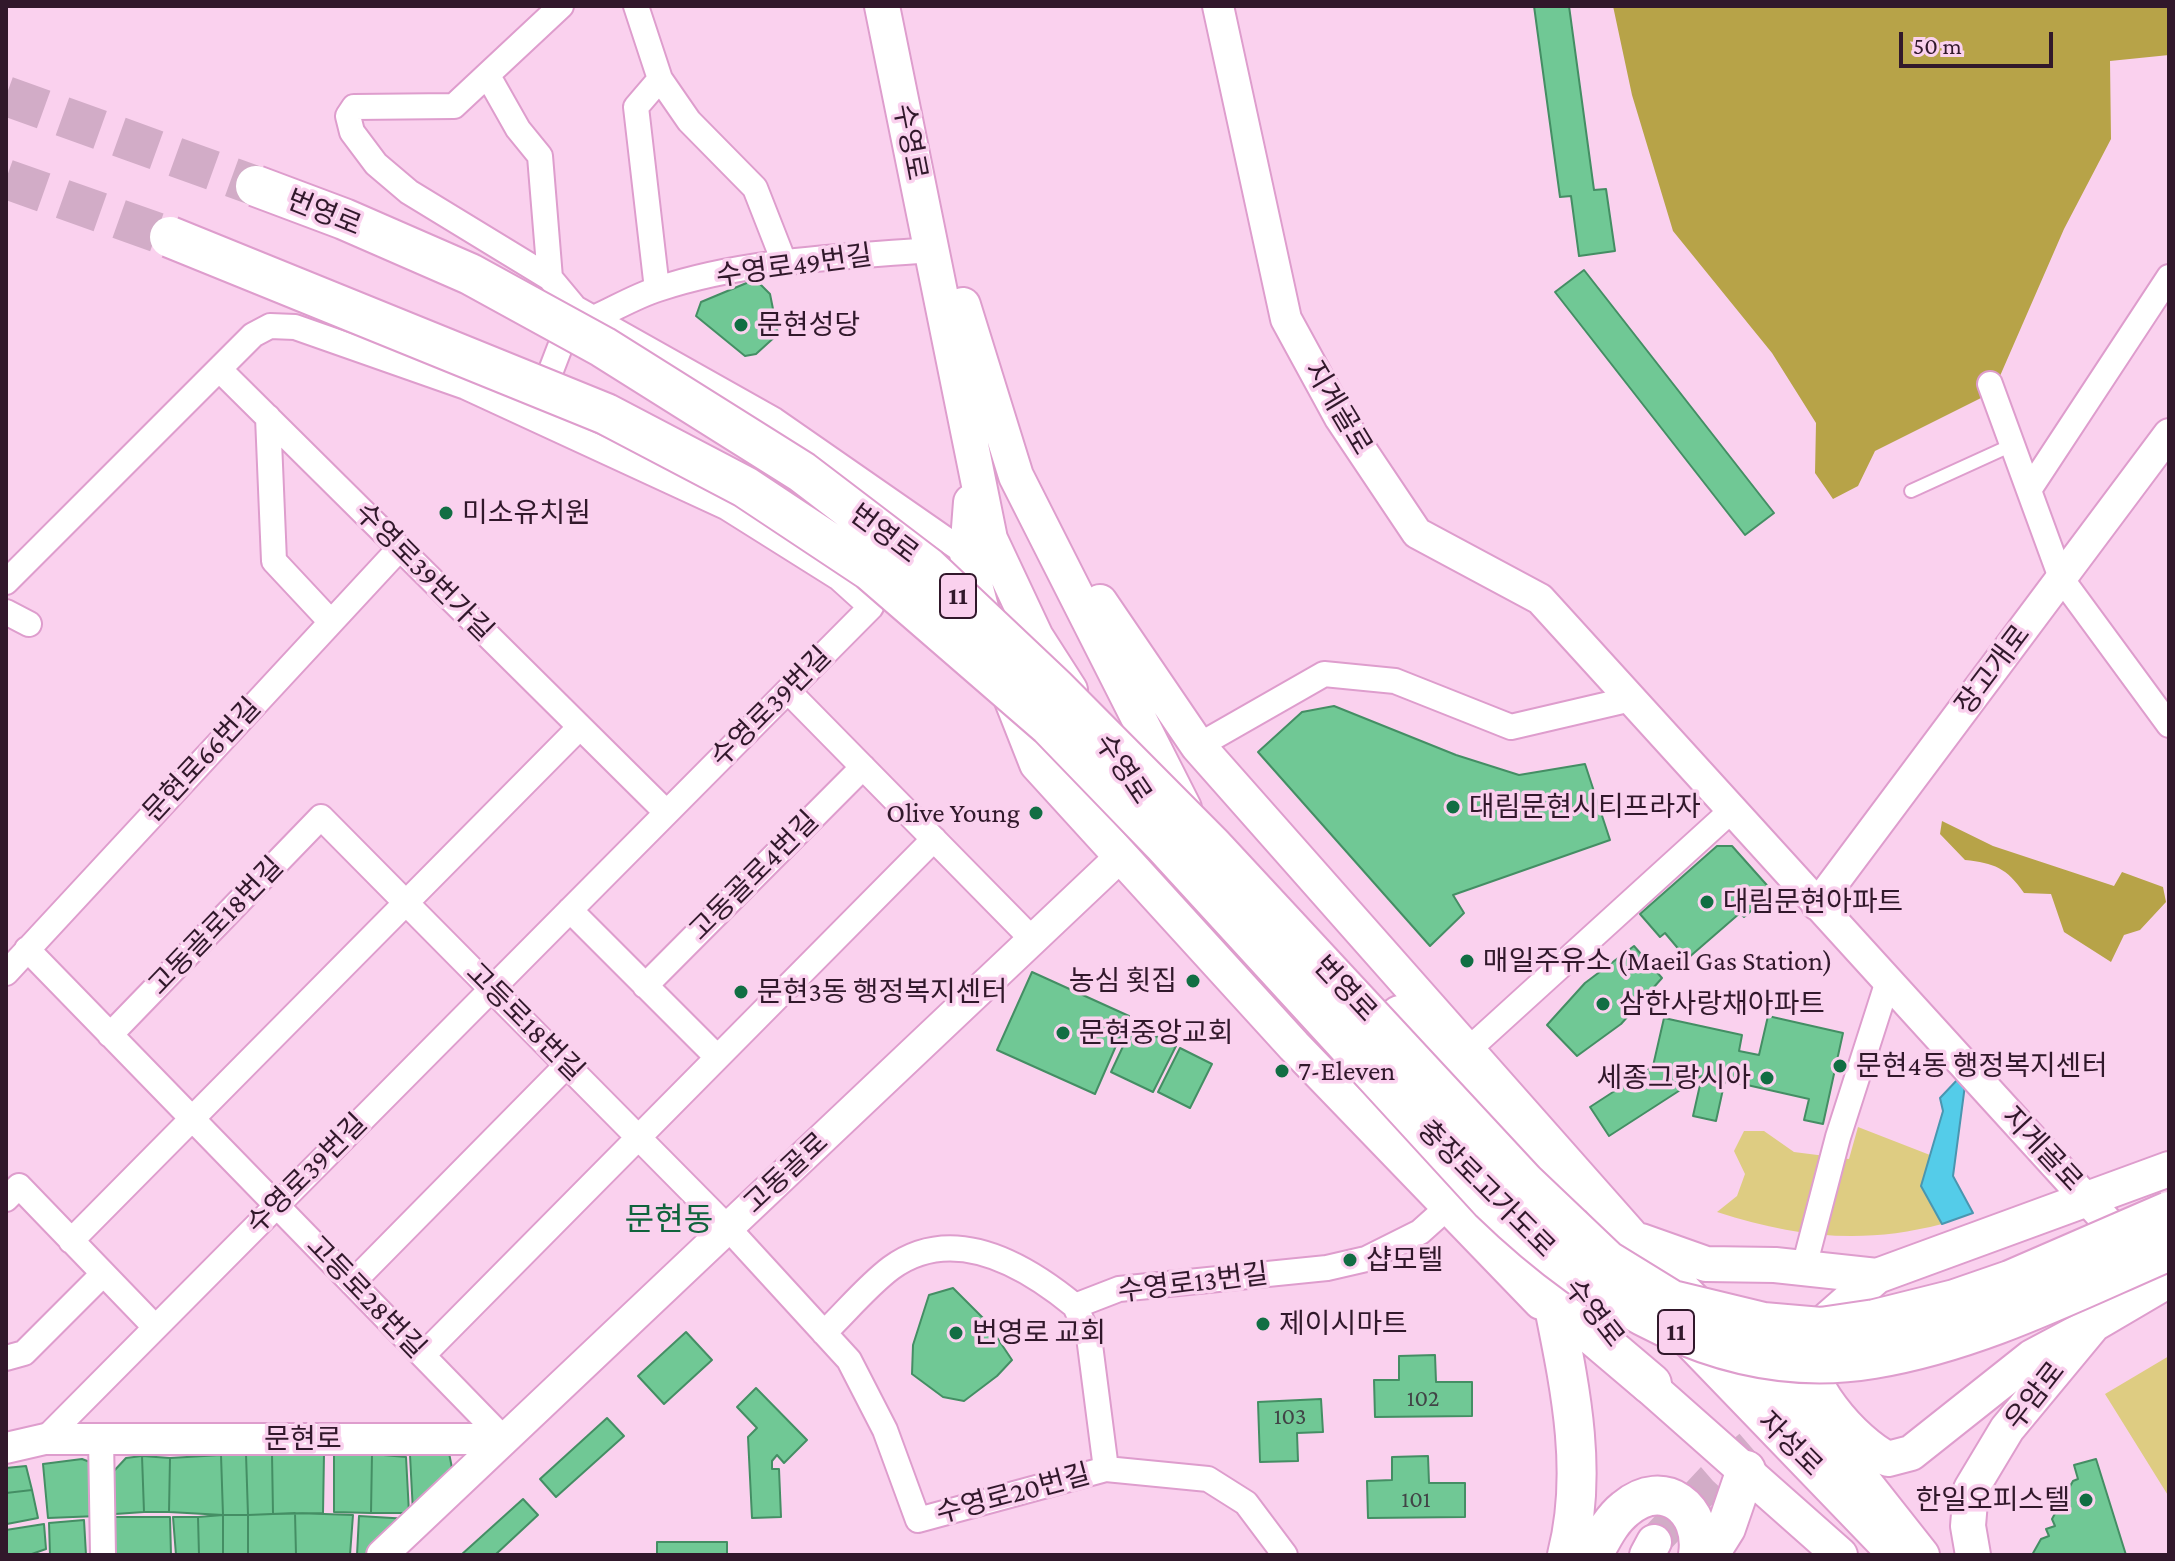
<!DOCTYPE html>
<meta charset="utf-8">
<style>
body{margin:0}
#map{position:relative;width:2175px;height:1561px;overflow:hidden;background:#fad1ee;font-family:"Crimson Pro",serif}
canvas{display:block}
.frame{position:absolute;inset:0;border:8px solid #31182b;pointer-events:none}
.scale{position:absolute;left:1899px;top:32px;width:154px;height:36px;box-sizing:border-box;border:4px solid #31182b;border-top:0;padding-left:10px;font-size:24px;line-height:28px;white-space:nowrap;color:#31182b;-webkit-text-stroke:6px #fad1ee;paint-order:stroke}
</style>
<div id="map">
<canvas width="2175" height="1561"></canvas>
<div class="frame"></div>
<div class="scale">50 m</div>
</div>
<script>
const ctx = document.querySelector('canvas').getContext('2d');
ctx.lineJoin = 'round';
function fill(path, color) { ctx.fillStyle = color; ctx.fill(path, 'evenodd'); }
function stroke(path, color, width, dash) { ctx.strokeStyle = color; ctx.lineWidth = width; ctx.lineCap = dash ? 'butt' : 'round'; ctx.setLineDash(dash || []); ctx.stroke(path); }
function label(font, color, halo, rows, align = 'center') {
  ctx.font = font + ' "Crimson Pro","Noto Sans KR",serif'; ctx.lineWidth = 7; ctx.setLineDash([]); ctx.textBaseline = 'middle'; ctx.strokeStyle = halo; ctx.fillStyle = color; for (const [text, x, y, turn = 0] of rows) {
    ctx.save(); ctx.translate(x, y); ctx.rotate((+turn || 0) * Math.PI / 180); ctx.textAlign = isNaN(turn) ? turn : align; if (halo) ctx.strokeText(text, 0, 0); ctx.fillText(text, 0, 0); ctx.restore();
  }
}
fill(new Path2D(`
 M1858 1127 1930 1155 1921 1186 1942 1224C1861 1245 1796 1237 1717 1212L1737 1196 1745 1174 1734 1151 1744 1131H1764L1794 1152 1849 1159Z
 M2169 1356V1497L2105 1394Z`), '#decc82');
fill(new Path2D(`
 M1613 6H2169V55L2110 61 2111 139 2064 229 1993 392 1875 451 1858 486 1833 499 1815 473 1816 423 1772 353 1673 231 1632 95Z
 M1942 821 1993 846 2114 886 2122 872 2163 887 2166 902 2140 930 2124 935 2111 962 2064 932 2051 894 2024 893C2007 868 1994 863 1965 860L1940 834Z`), '#b7a348');
const water = new Path2D(`
 M1958 1079 1965 1085 1953 1176 1973 1213 1942 1224 1921 1186 1943 1111 1940 1098Z`);
fill(water, '#54cce9');
stroke(water, '#4a96b0', 2);
const building = new Path2D(`
 M1534 6H1569L1594 190 1606 189 1615 251 1579 256 1571 196 1560 197Z
 M1584 270 1774 513 1745 535 1555 292Z
 M749 282 759 283 770 294 778 334 756 354 745 356 696 316 701 302Z
 M1334 706 1456 755 1519 775 1585 764 1610 840 1453 895 1464 913 1430 946 1258 752 1302 712Z
 M1717 846H1732L1773 892 1744 917 1740 913 1687 959 1665 933 1660 937 1640 914Z
 M1634 946 1662 978 1621 1024 1577 1056 1547 1025 1585 983Z
 M1032 972 1129 1016 1095 1094 997 1050Z
 M1768 1016 1843 1033 1823 1124 1804 1120 1809 1099 1725 1080 1716 1121 1693 1116 1702 1076 1609 1136 1590 1107 1653 1066 1664 1018 1742 1035 1739 1051 1759 1055Z
 M1133 1025 1176 1046 1153 1092 1111 1072Z
 M1180 1048 1212 1064 1190 1108 1158 1092Z
 M953 1288 986 1321 1012 1360 997 1376 964 1401 943 1397 912 1374 913 1345 929 1295Z
 M686 1332 712 1360 664 1404 638 1376Z
 M1435 1355 1436 1382H1472V1416L1375 1417 1374 1380H1399V1356Z
 M756 1388 807 1440 784 1463 777 1455 772 1461V1469H779L781 1517 752 1518 748 1437 757 1428 737 1407Z
 M1321 1399 1323 1432 1297 1433 1298 1461 1260 1462 1258 1402Z
 M607 1418 624 1436 556 1497 540 1479Z
 M449 1453 454 1478 413 1512 410 1455Z
 M246 1454H272L273 1514 248 1515Z
 M246 1454 248 1515H223L221 1455Z
 M272 1454H324L323 1513 273 1514Z
 M372 1454 371 1513 334 1512V1455Z
 M372 1454 406 1457 409 1513H371Z
 M221 1455 223 1515 169 1512 170 1458Z
 M142 1456 144 1512 115 1514 113 1472 126 1458Z
 M142 1456 170 1458 169 1512H144Z
 M1428 1456 1429 1483H1465V1517L1368 1518 1367 1481 1392 1480V1457Z
 M82 1459 95 1464 98 1516 48 1518 43 1464Z
 M2096 1459 2126 1555H2032L2041 1539 2049 1536 2046 1529 2055 1526 2052 1519 2073 1481 2078 1479 2074 1465Z
 M26 1466 32 1490 6 1493V1468Z
 M32 1490 38 1518 7 1524 6 1493Z
 M523 1499 538 1515 495 1555H461Z
 M295 1513 296 1555H248V1515Z
 M295 1513 353 1515 350 1555H296Z
 M223 1515V1555H199L198 1517Z
 M223 1515H248V1555H223Z
 M359 1516 409 1519 371 1555H357Z
 M114 1517H170L171 1555H115Z
 M173 1517H198L199 1555H176Z
 M84 1520 86 1555H50L49 1523Z
 M44 1524 46 1549 29 1555H6V1530Z
 M657 1542H727V1555H657Z`);
fill(building, '#70c895');
stroke(building, '#448e64', 2);
stroke(new Path2D(`
 M1654 1542 1712 1480 1794 1409`), '#d2acc7', 34, [34, 17]);
stroke(new Path2D(`
 M6 96 256 186
 M6 179 170 237`), '#d2acc7', 40, [40, 20]);
const service = new Path2D(`
 M1911 491 2012 445`);
const minor = new Path2D(`
 M561 6 454 106 354 107 348 116 352 132 376 164 409 192 550 278 575 308
 M636 6 660 79 689 121 755 188 784 262
 M488 76 518 129 540 156 550 278
 M657 289 636 107 660 79
 M596 317C616 308 636 296 658 289 745 260 840 257 931 250
 M219 369 666 812
 M1990 384 2061 578 2169 725
 M540 399 575 308 774 420 967 554
 M268 417 274 561 331 622
 M2029 490 2169 277
 M6 582 253 335 270 326 295 327 466 387 726 507 839 578 871 607 45 1439
 M6 612 29 624
 M788 691 1033 940
 M1198 746 1324 674 1395 681 1511 727 1631 699
 M570 910 717 1057
 M27 949 504 1439
 M6 973 400 548
 M645 986 863 767
 M110 1035 321 817 728 1228 849 1360 885 1430 918 1520 1106 1469 1208 1479 1246 1503 1285 1555
 M1467 1051 1732 810
 M6 1199 19 1186 155 1327
 M71 1241 580 727
 M1804 1267 1838 1137 1888 981
 M352 1283 567 1065
 M1075 1306 1089 1337 1106 1469
 M824 1333C846 1312 867 1286 891 1268 953 1223 1024 1264 1075 1306L1119 1289 1327 1268 1366 1259 1420 1232 1449 1206
 M423 1355 934 839
 M6 1358 24 1353 103 1274
 M101 1438 103 1555`);
const tertiary = new Path2D(`
 M1218 6 1286 319 1340 418 1417 533 1540 599 2132 1249
 M1817 905 2169 434
 M6 1448 45 1439H504
 M382 1555 1120 857`);
const secondary = new Path2D(`
 M882 6 990 539 1036 637 1070 690
 M963 305 1016 476 1184 808
 M971 502 967 554 986 627
 M1100 602 1198 746 1634 1239 1703 1310
 M1007 688 1037 764 1294 1046 1541 1302
 M1641 1241 1706 1264 1775 1265 1877 1276 2169 1169
 M1680 1331 1896 1555
 M1811 1334 1877 1276
 M1808 1340C1798 1380 1855 1443 1888 1459L1911 1453 2032 1357 2094 1324
 M1741 1347 1824 1431 1922 1555
 M1631 1370 1840 1555
 M1647 1555 1654 1542
 M1973 1555 1968 1526 1971 1489 2007 1429 2094 1324 2169 1280`);
const primary = new Path2D(`
 M1550 1287C1567 1374 1590 1466 1567 1555
 M1593 1555C1602 1539 1610 1521 1625 1509 1664 1476 1705 1509 1698 1555
 M1709 1555 1726 1528 1746 1470`);
const trunk = new Path2D(`
 M1400 1016 1569 1199
 M1525 1259 1592 1334 1651 1384`);
stroke(service, '#de9dcd', 16);
stroke(minor, '#de9dcd', 28);
stroke(tertiary, '#de9dcd', 34);
stroke(secondary, '#de9dcd', 38);
stroke(primary, '#de9dcd', 42);
stroke(trunk, '#de9dcd', 44);
stroke(service, '#fff', 12);
stroke(minor, '#fff', 24);
stroke(tertiary, '#fff', 30);
stroke(secondary, '#fff', 34);
stroke(primary, '#fff', 38);
stroke(trunk, '#fff', 40);
const trunkBridge = new Path2D(`
 M256 186 344 219 470 274 603 347 802 472 928 568 1056 689 1212 846 1525 1183 1607 1261 1672 1301 1763 1323 1821 1328 1875 1320 1955 1300 2010 1281 2169 1212
 M170 237 606 414 745 487 870 570 1050 726 1163 843 1491 1201C1593 1300 1725 1383 1873 1358 1977 1341 2074 1291 2169 1250`);
stroke(trunkBridge, '#de9dcd', 44, []);
stroke(trunkBridge, '#fff', 40);
for (const [x, y, r, color] of [
 [741,325,8,"#116e43"],
 [446,513,8,"#116e43"],
 [1453,807,8,"#116e43"],
 [1036,813,8,"#116e43"],
 [1707,902,8,"#116e43"],
 [1467,961,8,"#116e43"],
 [1193,981,8,"#116e43"],
 [741,992,8,"#116e43"],
 [1603,1004,8,"#116e43"],
 [1063,1033,8,"#116e43"],
 [1840,1066,8,"#116e43"],
 [1282,1071,8,"#116e43"],
 [1767,1078,8,"#116e43"],
 [1350,1260,8,"#116e43"],
 [1263,1324,8,"#116e43"],
 [956,1333,8,"#116e43"],
 [2086,1500,8,"#116e43"]
]) { const dot = new Path2D(); dot.arc(x, y, r, 0, 2 * Math.PI); ctx.fillStyle = color; ctx.fill(dot); stroke(dot, '#fad1ee', 3); }
label('24px', '#414446', null, [
 ["102",1423,1399],
 ["103",1290,1417],
 ["101",1416,1500]
]);
for (const [x, y, w] of [
 [958,596,36],
 [1676,1332,36]
]) { const box = new Path2D(); box.roundRect(x - w / 2, y - 22, w, 44, 6); ctx.fillStyle = '#fad1ee'; ctx.fill(box); stroke(box, '#31182b', 2); }
label('bold 26px', '#31182b', null, [
 ["11",958,596],
 ["11",1676,1332]
]);
label('28px', '#31182b', '#fad1ee', [
 ["수영로",910,142,79],
 ["번영로",324,213,22],
 ["수영로49번길",794,266,-8],
 ["지게골로",1338,408,59],
 ["번영로",884,534,37],
 ["수영로39번가길",424,572,45],
 ["장고개로",1993,670,-53],
 ["수영로39번길",771,707,-45],
 ["문현로66번길",202,760,-47],
 ["수영로",1123,769,56],
 ["고동골로4번길",754,876,-45],
 ["고동골로18번길",216,926,-46],
 ["번영로",1345,989,47],
 ["고등로18번길",525,1022,45],
 ["지게골로",2042,1149,47],
 ["고동골로",786,1173,-43],
 ["수영로39번길",307,1174,-45],
 ["충장로고가도로",1486,1189,45],
 ["수영로13번길",1193,1283,-7],
 ["고등로28번길",366,1297,46],
 ["수영로",1594,1313,52],
 ["우암로",2035,1396,-52],
 ["문현로",303,1439],
 ["자성로",1790,1444,45],
 ["수영로20번길",1013,1494,-15]
]);
label('28px', '#31182b', '#fad1ee', [
 ["문현성당",757,325],
 ["미소유치원",462,513],
 ["대림문현시티프라자",1469,807],
 ["Olive Young",1020,813,"right"],
 ["대림문현아파트",1723,902],
 ["매일주유소 (Maeil Gas Station)",1483,961],
 ["농심 횟집",1177,981,"right"],
 ["문현3동 행정복지센터",757,992],
 ["삼한사랑채아파트",1619,1004],
 ["문현중앙교회",1079,1033],
 ["문현4동 행정복지센터",1856,1066],
 ["7-Eleven",1298,1071],
 ["세종그랑시아",1751,1078,"right"],
 ["샵모텔",1366,1260],
 ["제이시마트",1279,1324],
 ["번영로 교회",972,1333],
 ["한일오피스텔",2070,1500,"right"]
], 'left');
label('32px', '#0f633c', '#fad1ee', [
 ["문현동",669,1220]
]);
</script>
